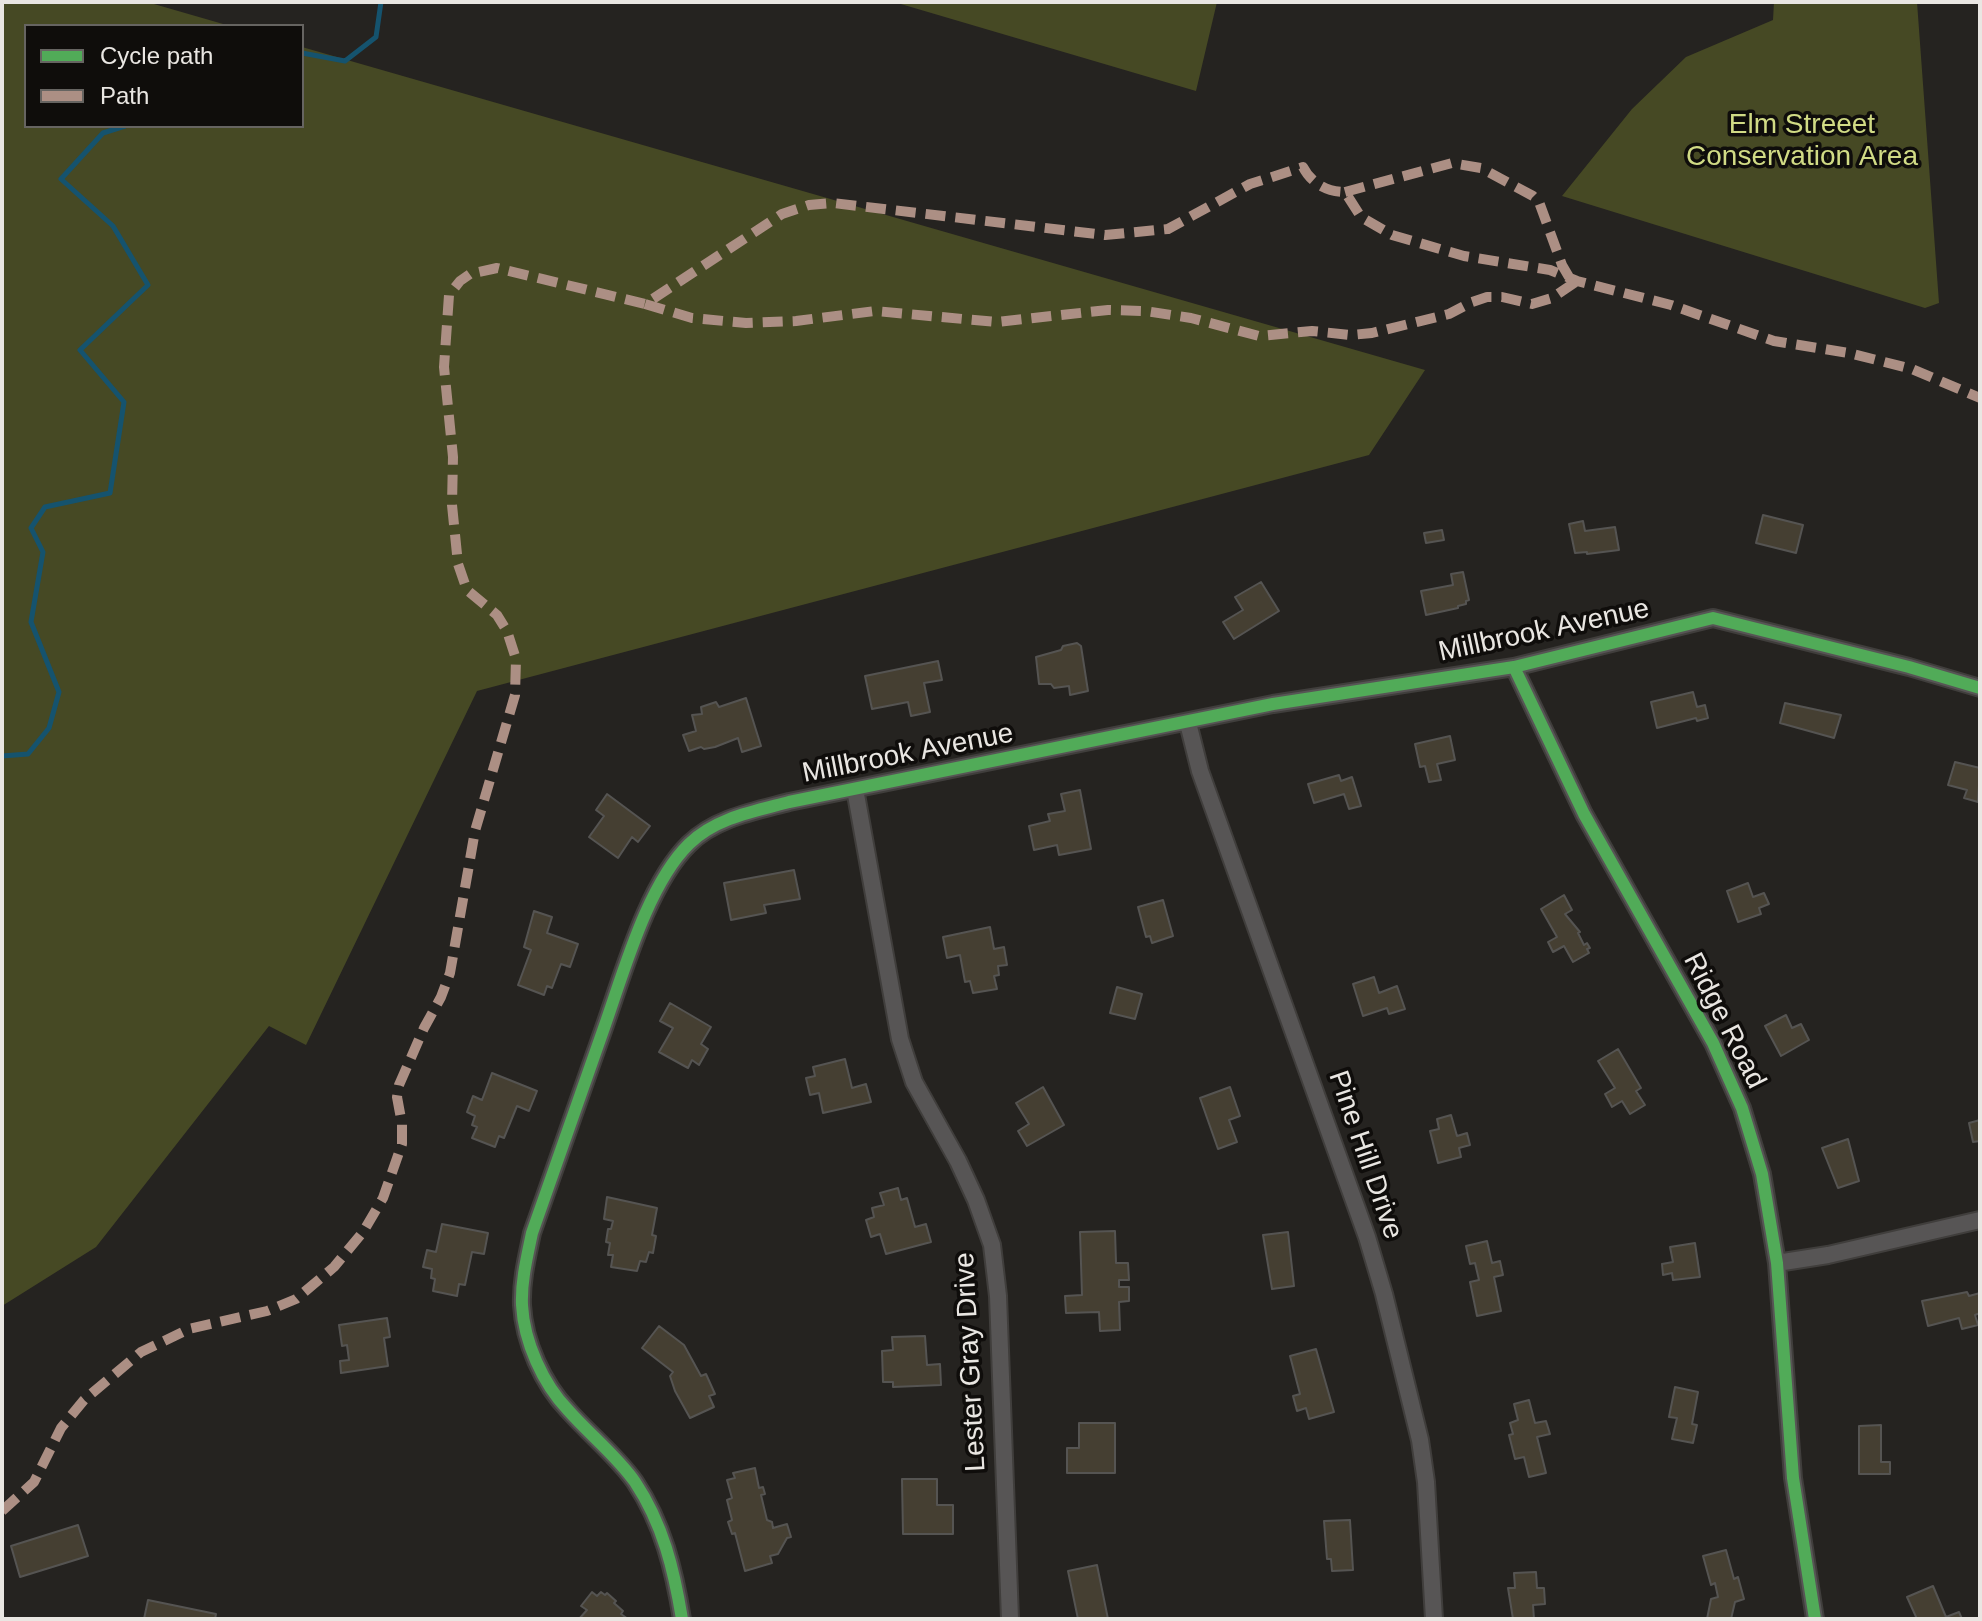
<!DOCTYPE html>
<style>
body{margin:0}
#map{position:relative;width:1982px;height:1621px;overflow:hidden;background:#252320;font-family:Arial,sans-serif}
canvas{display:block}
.frame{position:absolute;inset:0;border:4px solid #e9e6e2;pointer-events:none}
.legend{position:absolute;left:24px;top:24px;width:280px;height:104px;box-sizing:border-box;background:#0f0d0b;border:2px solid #666461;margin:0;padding:10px 14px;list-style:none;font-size:24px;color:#e9e6e2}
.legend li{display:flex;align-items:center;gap:16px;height:40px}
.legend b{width:40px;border:2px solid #666461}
</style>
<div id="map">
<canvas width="1982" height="1621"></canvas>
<div class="frame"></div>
<ul class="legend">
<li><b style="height:10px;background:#51ab58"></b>Cycle path</li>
<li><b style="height:10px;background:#ac8f84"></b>Path</li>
</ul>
</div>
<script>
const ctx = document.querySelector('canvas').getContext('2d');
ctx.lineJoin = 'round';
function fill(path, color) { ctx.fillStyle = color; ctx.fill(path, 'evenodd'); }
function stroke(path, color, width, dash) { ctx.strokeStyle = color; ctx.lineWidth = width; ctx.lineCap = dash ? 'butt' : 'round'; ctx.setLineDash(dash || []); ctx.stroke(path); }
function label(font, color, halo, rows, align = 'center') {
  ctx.font = font + ' Arial,sans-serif'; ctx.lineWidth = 7; ctx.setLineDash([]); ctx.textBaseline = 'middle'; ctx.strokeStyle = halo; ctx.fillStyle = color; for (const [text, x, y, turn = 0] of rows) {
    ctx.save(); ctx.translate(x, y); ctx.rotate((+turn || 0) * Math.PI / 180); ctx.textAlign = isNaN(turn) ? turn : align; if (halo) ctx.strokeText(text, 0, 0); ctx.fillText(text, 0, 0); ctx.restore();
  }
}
fill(new Path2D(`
 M2 2H147L230 26H26V126H302V47L1425 370 1369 455 477 691 306 1045 269 1026 96 1247 2 1306Z
 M894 2H1217L1196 91Z
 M1774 2H1917L1939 303 1925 308 1562 196 1632 109 1686 57 1773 20Z`), '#464924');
stroke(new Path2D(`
 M302 53 345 61 376 37 381 2
 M2 756 28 754 49 728 59 692 31 622 43 552 31 528 45 507 110 493 124 402 80 350 148 285 113 226 61 179 103 133 125 126`), '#15536e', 5);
const building = new Path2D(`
 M1763 515 1803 525 1796 553 1756 543Z
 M1583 521 1585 531 1615 527 1619 550 1587 554V552L1575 553 1569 524Z
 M1442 530 1444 540 1426 543 1424 533Z
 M1463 572 1469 600 1466 601V604L1458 606V608L1426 615 1421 591 1453 585 1451 574Z
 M1261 582 1279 611 1234 639 1223 622 1243 610 1235 597Z
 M1077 643 1081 646 1088 691 1070 695 1069 686 1054 688 1051 684H1039L1036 657 1061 650 1063 646Z
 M938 661 942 680 924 683 930 712 911 716 908 702 872 709 865 676Z
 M1693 692 1697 707 1705 705 1708 718 1697 721 1696 718 1657 728 1651 702Z
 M746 698 761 746 742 752 738 738 715 747 704 749 701 747 689 751 683 735 696 731 692 715 702 714 701 707 716 702 719 707Z
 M1785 703 1841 715 1834 738 1780 723Z
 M1450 736 1455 760 1437 764 1441 780 1429 782 1425 766 1420 767 1415 744Z
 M1955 762 1980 768 1978 802 1964 798 1967 790 1948 785Z
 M1339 775 1341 781 1352 777 1361 806 1349 809 1344 794 1314 803 1308 784Z
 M1080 790 1091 849 1059 855 1057 845 1034 850 1029 826 1050 821 1048 814 1065 811 1061 794Z
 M607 794 650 826 638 842 632 837 618 858 589 837 604 816 596 810Z
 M794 870 800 899 764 905 766 913 731 920 724 883Z
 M1748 883 1753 897 1764 893 1769 904 1759 908 1761 914 1738 922 1727 891Z
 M1564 895 1572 910 1565 914 1580 932 1578 933 1584 945 1587 943 1590 948 1587 949 1589 953 1573 962 1564 946 1553 952 1548 942 1557 937 1541 909Z
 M1163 900 1173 936 1152 943 1150 936 1146 937 1138 907Z
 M534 911 552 917 547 933 578 944 570 967 561 964 552 988 547 986 544 995 518 985 531 950 524 947Z
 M990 927 994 949 1004 947 1007 965 998 966 999 975 994 976 997 989 973 993 970 981 965 982 960 955 947 958 943 937Z
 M1374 977 1379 993 1397 986 1405 1009 1389 1014 1387 1008 1363 1016 1353 984Z
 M1117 987 1142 994 1135 1019 1110 1013Z
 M670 1003 711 1027 701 1044 708 1049 699 1065 692 1060 688 1068 659 1052 673 1028 660 1021Z
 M1786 1015 1792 1028 1801 1024 1809 1040 1781 1056 1765 1026Z
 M1618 1049 1641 1088 1636 1091 1645 1105 1630 1114 1622 1101 1612 1107 1605 1094 1615 1088 1598 1061Z
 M845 1059 852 1088 866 1084 871 1102 823 1113 819 1093 810 1095 806 1078 815 1076 813 1067Z
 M492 1073 537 1091 529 1111 517 1106 504 1138 499 1136 495 1147 472 1138 477 1127 472 1125 475 1116 467 1112 473 1096 482 1100Z
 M1043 1087 1064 1125 1027 1146 1018 1131 1029 1124 1016 1103Z
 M1230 1087 1240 1116 1229 1120 1237 1142 1218 1149 1200 1098Z
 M1451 1115 1457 1136 1467 1133 1470 1145 1459 1148 1461 1157 1438 1163 1430 1131 1439 1129 1437 1119Z
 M1980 1120V1141L1973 1142 1969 1123Z
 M1848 1139 1859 1181 1838 1188 1822 1148Z
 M898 1188 901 1200 907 1198 915 1227 926 1224 931 1242 886 1254 880 1234 871 1237 866 1220 874 1217 872 1208 884 1205 880 1193Z
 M607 1197 657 1208 652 1235 656 1236 653 1253 649 1252 646 1262 640 1261 637 1271 611 1267 613 1255H608L610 1243 606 1242 608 1229H611L613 1221 604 1219Z
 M442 1224 488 1233 484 1254 472 1252 465 1285 459 1284 457 1296 433 1291 435 1279 431 1278 432 1269 423 1267 427 1250 436 1252Z
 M1115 1231 1116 1263H1128L1129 1280H1119V1287H1129V1301L1119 1302 1120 1330 1100 1331 1099 1312 1066 1313 1065 1296 1082 1295 1080 1232Z
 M1288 1232 1294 1286 1272 1289 1263 1235Z
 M1487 1241 1492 1263 1500 1261 1503 1275 1494 1277 1501 1311 1477 1316 1470 1282 1479 1280 1475 1263 1470 1264 1466 1246Z
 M1695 1243 1700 1277 1673 1280 1672 1273 1663 1275 1662 1264 1673 1262 1670 1247Z
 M1967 1292 1969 1296 1980 1293V1313L1975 1315 1978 1325 1962 1329 1959 1318 1928 1326 1922 1301Z
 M387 1318 390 1337 384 1338 388 1366 341 1373 340 1361 349 1360 347 1345 342 1346 339 1325Z
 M659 1326 684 1345 701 1376 706 1374 715 1394 709 1396 714 1407 690 1418 675 1391 670 1376 673 1372 642 1348Z
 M925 1336 927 1365 940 1364 941 1385 893 1387V1382H883L882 1351 893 1350 892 1337Z
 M1316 1349 1334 1412 1309 1419 1306 1408 1297 1411 1293 1396 1300 1394 1290 1356Z
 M1675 1387 1698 1392 1692 1424 1697 1425 1693 1443 1672 1439 1677 1418 1669 1417Z
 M1529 1400 1535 1423 1546 1421 1550 1434 1537 1437 1546 1473 1529 1477 1524 1457 1515 1459 1509 1435 1513 1434 1510 1423 1518 1420 1514 1404Z
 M1079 1423H1115V1473H1067V1448H1079Z
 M1881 1425V1462H1890V1474H1859V1426Z
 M755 1468 759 1488 763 1487 765 1494 761 1495 767 1520 772 1522 773 1528 787 1524 791 1537 787 1538 778 1554 770 1556 772 1563 745 1571 735 1533 732 1534 728 1522 732 1520 727 1500 732 1498 727 1480 735 1478 733 1473Z
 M902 1479H937V1505H953V1534H903Z
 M1350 1520 1353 1570 1332 1571 1331 1559H1327L1324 1521Z
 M78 1525 88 1556 20 1577 11 1546Z
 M1726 1550 1734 1579 1738 1577 1744 1599 1735 1602 1731 1619H1707L1711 1599 1718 1597 1715 1583 1711 1585 1703 1556Z
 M1097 1565 1108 1619H1078L1068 1571Z
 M1536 1572 1537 1588H1544L1545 1604 1533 1605 1534 1619H1513L1508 1588H1515L1514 1573Z
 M1933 1586 1946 1617 1959 1612 1962 1619H1917L1907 1597Z
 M592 1592 597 1596 601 1592 605 1595 607 1593 616 1601 614 1603 623 1611 621 1614 628 1619H579L587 1610 581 1606Z
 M148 1600 216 1614 215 1619H144Z`);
fill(building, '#453f32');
stroke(building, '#555452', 2);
const minor = new Path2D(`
 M1514 667 1584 814 1713 1043 1742 1108 1762 1174 1777 1263 1793 1478 1815 1619
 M1188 723 1200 771 1367 1237 1384 1294 1420 1440 1426 1482 1434 1619
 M855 789 900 1039 914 1082 958 1161 976 1200 992 1245 998 1296 1010 1619
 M1777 1263 1828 1255 1980 1220
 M682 1619C674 1570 663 1524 635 1482 617 1456 589 1434 568 1410 543 1384 524 1342 522 1305 521 1281 527 1257 532 1233 556 1164 580 1095 605 1025 624 971 648 884 689 844 715 818 755 811 789 802L1273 704 1514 667 1713 618 1909 667 1980 688`);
stroke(minor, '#403e3c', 20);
stroke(minor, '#575555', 16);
stroke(new Path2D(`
 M1345 192 1452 163 1481 168 1533 196 1539 202 1562 265 1569 277
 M645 304 692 318 746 323 796 321 875 311 996 322 1108 310 1145 311 1191 318 1259 336 1312 331 1351 335 1372 333 1449 314 1472 302 1487 297H1502L1532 304 1552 298 1577 281
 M2 1511 34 1482 61 1428 84 1400 141 1352 189 1329 267 1311 296 1299 334 1267 363 1232 383 1198 402 1144V1124L397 1097 399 1085 424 1028 441 997 450 973 475 831 515 695 516 659 507 631 497 615 467 590 458 564 452 505 453 457 444 367 449 295 460 281 470 274 497 268 645 304 782 214 809 205 833 203 1105 235 1168 229 1250 184 1303 167C1311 183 1327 192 1345 192L1361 217 1392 235 1464 256 1550 270 1577 281 1671 305 1774 341 1849 353 1912 369 1980 398`), '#ac8f84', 10, [20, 10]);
stroke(new Path2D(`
 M1514 667 1584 814 1713 1043 1742 1108 1762 1174 1777 1263 1793 1478 1815 1619
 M682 1619C674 1570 663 1524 635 1482 617 1456 589 1434 568 1410 543 1384 524 1342 522 1305 521 1281 527 1257 532 1233 556 1164 580 1095 605 1025 624 971 648 884 689 844 715 818 755 811 789 802L1273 704 1514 667 1713 618 1909 667 1980 688`), '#51ab58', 12);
label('28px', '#d1db85', '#0f0d0b', [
 ["Elm Streeet",1802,125],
 ["Conservation Area",1802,157]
]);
label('28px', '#e9e6e2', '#0f0d0b', [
 ["Millbrook Avenue",1544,631,-12],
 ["Millbrook Avenue",908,754,-11],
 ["Ridge Road",1724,1021,63],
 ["Pine Hill Drive",1365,1155,71],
 ["Lester Gray Drive",971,1362,-93]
]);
</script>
